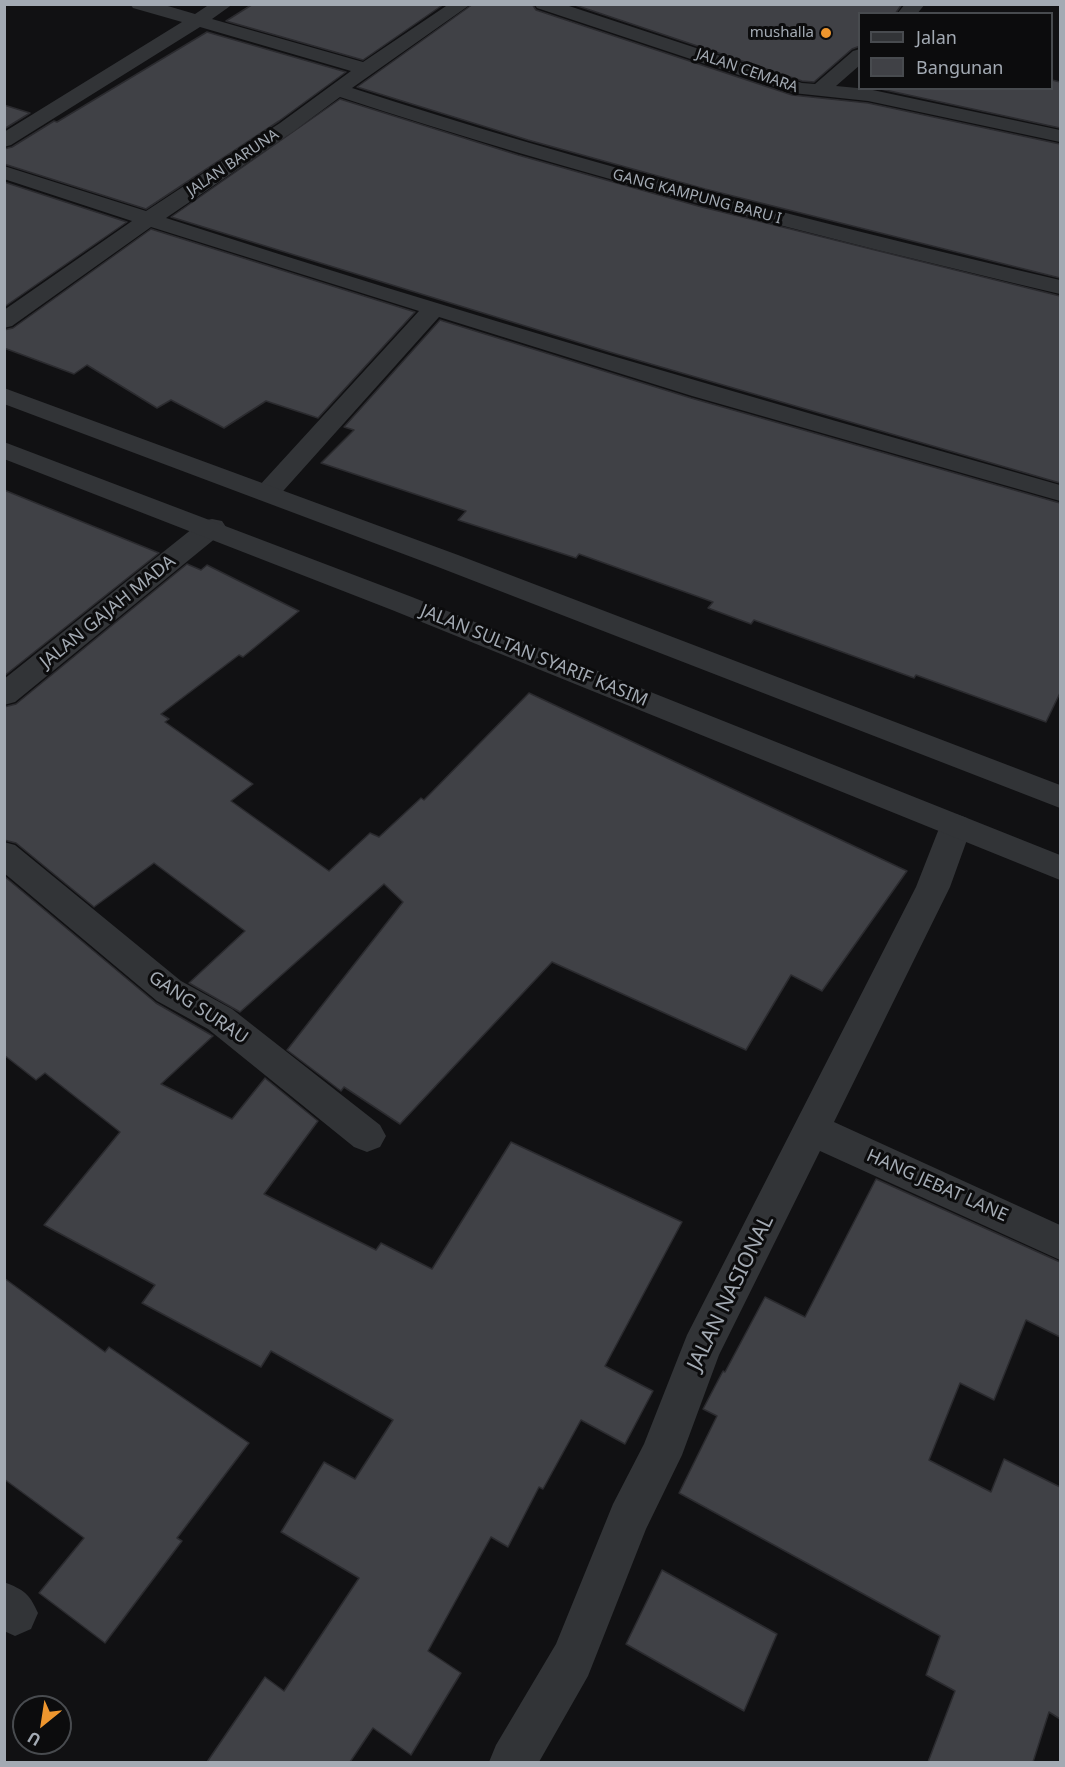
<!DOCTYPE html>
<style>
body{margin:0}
#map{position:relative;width:1065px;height:1767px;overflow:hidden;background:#111113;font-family:"Noto Sans",sans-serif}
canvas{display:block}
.frame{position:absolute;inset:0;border:6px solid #a3aab3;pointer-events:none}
.legend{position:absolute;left:858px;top:12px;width:195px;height:78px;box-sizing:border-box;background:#0c0c0d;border:2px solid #484b4f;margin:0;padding:8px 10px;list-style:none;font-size:18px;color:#a3aab3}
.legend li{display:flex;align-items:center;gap:12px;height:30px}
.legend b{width:30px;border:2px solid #484b4f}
.north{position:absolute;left:12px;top:1695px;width:60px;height:60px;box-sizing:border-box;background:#0c0c0d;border:2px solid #484b4f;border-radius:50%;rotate:210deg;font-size:16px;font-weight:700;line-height:24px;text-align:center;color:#a3aab3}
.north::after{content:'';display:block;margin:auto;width:21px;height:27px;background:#ee962e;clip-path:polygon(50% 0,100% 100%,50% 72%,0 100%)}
</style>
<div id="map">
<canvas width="1065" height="1767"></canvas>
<div class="frame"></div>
<ul class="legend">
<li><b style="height:8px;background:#323437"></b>Jalan</li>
<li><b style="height:16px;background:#404146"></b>Bangunan</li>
</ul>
<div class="north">U</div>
</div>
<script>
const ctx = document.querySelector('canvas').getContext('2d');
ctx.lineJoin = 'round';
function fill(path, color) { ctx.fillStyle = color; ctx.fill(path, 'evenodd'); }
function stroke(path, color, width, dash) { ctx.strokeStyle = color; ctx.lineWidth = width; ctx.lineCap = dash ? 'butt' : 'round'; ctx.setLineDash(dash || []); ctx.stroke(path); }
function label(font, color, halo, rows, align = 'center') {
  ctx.font = font + ' "Noto Sans",sans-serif'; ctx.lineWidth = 6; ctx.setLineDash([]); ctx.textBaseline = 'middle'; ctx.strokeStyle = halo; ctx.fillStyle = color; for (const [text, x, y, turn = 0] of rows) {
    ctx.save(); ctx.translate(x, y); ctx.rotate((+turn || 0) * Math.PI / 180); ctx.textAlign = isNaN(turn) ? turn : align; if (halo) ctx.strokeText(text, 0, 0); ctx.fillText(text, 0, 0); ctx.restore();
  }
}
const building = new Path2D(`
 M253 4H444L363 60 226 21Z
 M473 4H532L536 10 792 95 868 103 1060 144V278L705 189 528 140 357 87Z
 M572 4H902L895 14H860V46L852 49 814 82 802 81Z
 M207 32 346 72 279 121 146 209 4 164V149L12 147 54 121 57 122Z
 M1052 80 1060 82V128L876 88H1052Z
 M340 99 518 155 698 206 1060 296V483L613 353 171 217Z
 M4 105 30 113 4 129Z
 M4 182 127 222 4 307Z
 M151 229 415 312 318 418 266 401 224 428 171 400 157 408 87 365 74 374 4 348V330L13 328Z
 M440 320 691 398 1060 503V693L1046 722 916 675 914 678 754 620 751 624 708 608 713 602 579 554 576 558 458 520 466 511 321 463 354 430 344 427Z
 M4 490 159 553 4 676Z
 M187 564 201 570 207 565 299 611 243 657 239 655 161 714 169 719 165 722 253 784 231 801 329 871 370 833 379 837 421 798 424 800 529 693 907 871 822 991 791 975 746 1050 552 962 400 1124 344 1087 341 1091 287 1050 403 902 384 884 240 1012 189 983 245 931 154 863 94 907 16 843 4 840V707L16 704Z
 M4 876 156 1003 213 1036 161 1084 232 1119 265 1078 318 1121 264 1194 376 1250 381 1243 432 1269 511 1142 682 1222 605 1366 653 1391 625 1444 581 1420 543 1489 539 1487 508 1547 491 1537 428 1651 461 1673 411 1755 373 1728 350 1762H207L265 1677 284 1691 359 1578 281 1532 324 1462 355 1479 393 1420 271 1351 261 1367 142 1303 155 1285 44 1225 120 1132 45 1073 36 1080 4 1055Z
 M876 1179 1060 1262V1337L1026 1320 994 1400 960 1383 929 1460 991 1492 1004 1459 1060 1487V1719L1049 1712 1033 1762H928L955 1691 926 1675 940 1636 679 1493 717 1416 703 1409 723 1371 725 1372 765 1297 805 1317Z
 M4 1278 105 1352 109 1347 249 1443 177 1538 182 1541 105 1643 39 1593 84 1538 4 1479Z
 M662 1570 777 1634 744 1711 626 1644Z`);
fill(building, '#404146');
stroke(building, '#2b2b2f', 1.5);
fill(new Path2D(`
 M130 4H161L195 14 210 4H233L212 19 363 62 449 4H471L352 88C585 164 822 224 1060 280V294C818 237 577 175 340 97L294 131 166 218C462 314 761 400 1060 485V501L692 396 439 317 276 499 267 501 258 499 254 493 258 487 419 311 151 227 12 326 4 328V310L132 221 4 179V166L146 211 280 123 351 71 200 27 11 145 4 147V132L182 22 133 8Z
 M534 4H563L802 83 815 84 853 51 860 49V65L836 86 868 89 1060 130V142L868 101 793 93 537 8Z
 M905 4H925L917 14H897Z
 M212 519 222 521 226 527 222 533 15 702 4 705V679L202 521Z
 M956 814 967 818 972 826 950 887 834 1122 1060 1225V1260L820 1151 719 1355 682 1455 646 1529 588 1676 539 1762H489L496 1745 556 1644 613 1504 644 1444 687 1335 916 887 940 826 945 818Z
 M4 842 15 845 181 981 232 1009 380 1125 386 1136 380 1147 367 1152 354 1147 208 1029 157 1001 4 873Z
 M4 1582C24 1590 29 1593 38 1613L31 1629 15 1636 4 1631Z`), '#323437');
fill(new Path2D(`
 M4 388 458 555 1060 785V808L438 567 4 404Z
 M4 442 412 597 1060 855V880L392 610 4 459Z`), '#323437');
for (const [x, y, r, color] of [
 [826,33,6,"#ee962e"]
]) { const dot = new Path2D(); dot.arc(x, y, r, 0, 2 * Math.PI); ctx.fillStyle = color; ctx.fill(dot); stroke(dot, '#0c0c0d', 2); }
label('15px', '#a3aab3', '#0c0c0d', [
 ["mushalla",814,33]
], 'right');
label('15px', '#a3aab3', '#0c0c0d', [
 ["JALAN CEMARA",747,71,19],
 ["JALAN BARUNA",233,163,-34],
 ["GANG KAMPUNG BARU I",697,197,15]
]);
label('18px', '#a3aab3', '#0c0c0d', [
 ["JALAN GAJAH MADA",108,612,-39],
 ["JALAN SULTAN SYARIF KASIM",534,656,22],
 ["GANG SURAU",198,1008,34],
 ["HANG JEBAT LANE",937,1186,24]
]);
label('21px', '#a3aab3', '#0c0c0d', [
 ["JALAN NASIONAL",731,1293,-64]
]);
</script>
